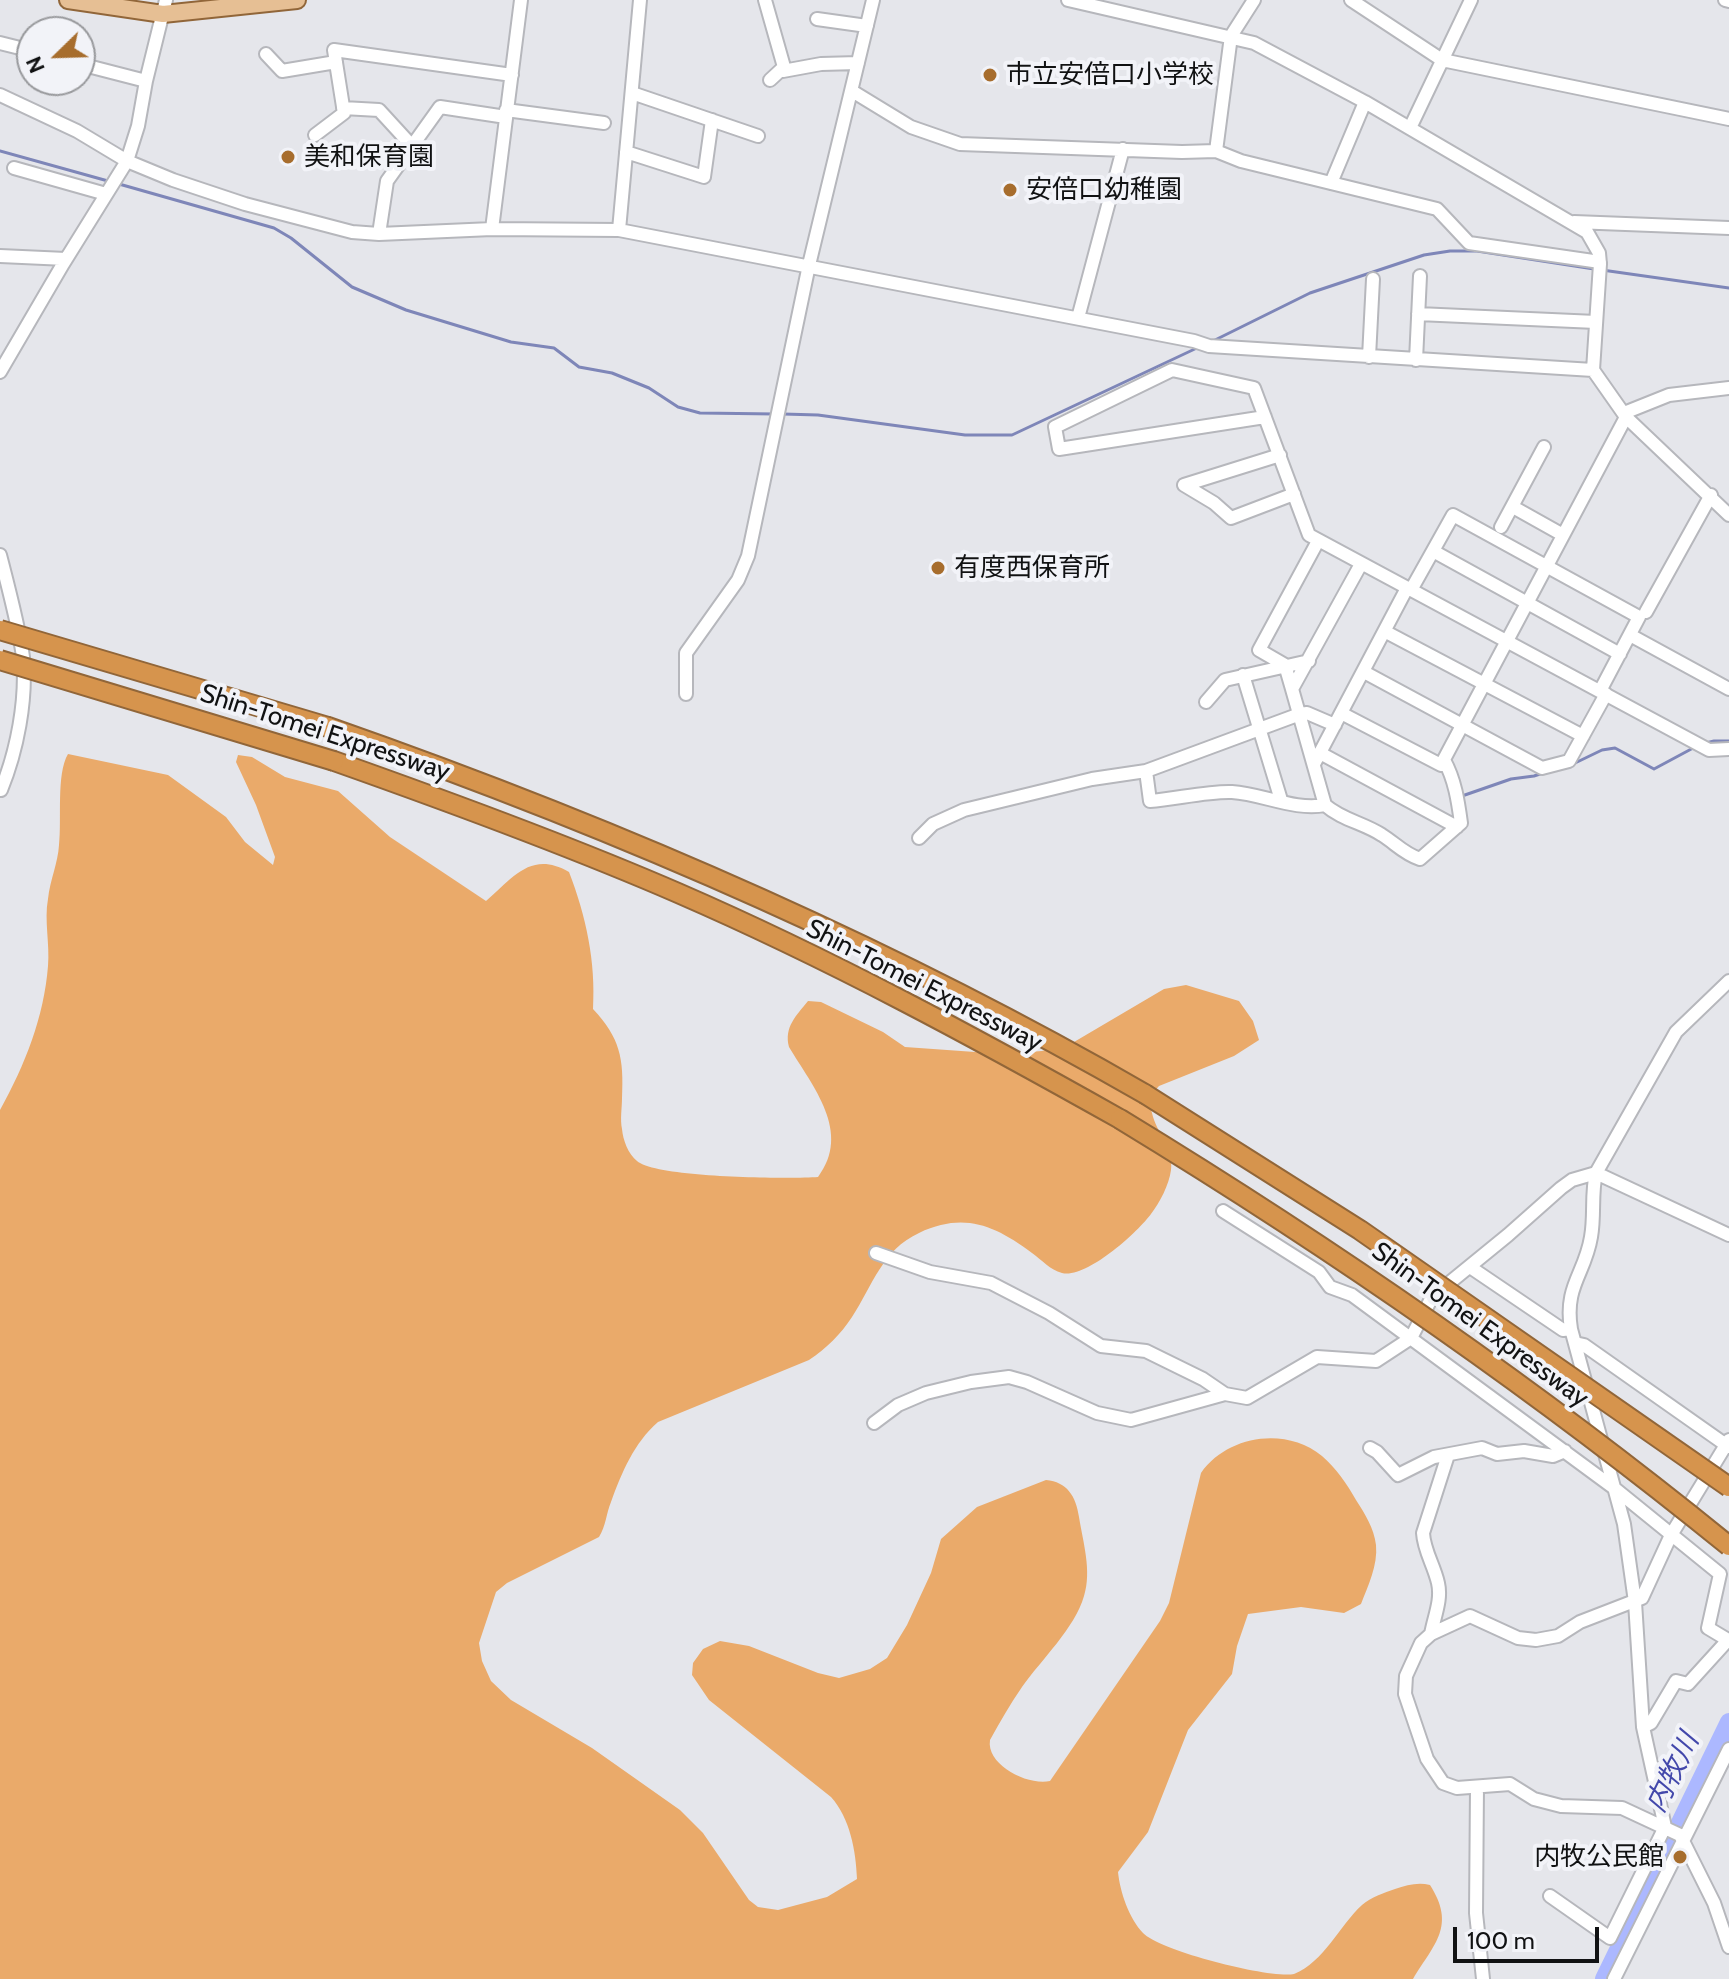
<!DOCTYPE html>
<meta charset="utf-8">
<style>
body{margin:0}
#map{position:relative;width:1729px;height:1979px;overflow:hidden;background:#e5e6eb;font-family:Cabin,sans-serif}
canvas{display:block}
.north{position:absolute;left:16px;top:16px;width:80px;height:80px;box-sizing:border-box;background:#f2f3f8;border:2px solid #98999c;border-radius:50%;rotate:247deg;font-size:22px;font-weight:700;line-height:32px;text-align:center;color:#111213}
.north::after{content:'';display:block;margin:auto;width:28px;height:36px;background:#a76d2d;clip-path:polygon(50% 0,100% 100%,50% 72%,0 100%)}
.scale{position:absolute;left:1453px;top:1927px;width:146px;height:36px;box-sizing:border-box;border:4px solid #111213;border-top:0;padding-left:10px;font-size:24px;line-height:28px;white-space:nowrap;color:#111213;-webkit-text-stroke:6px #f2f3f8;paint-order:stroke}
</style>
<div id="map">
<canvas width="1729" height="1979"></canvas>
<div class="north">N</div>
<div class="scale">100 m</div>
</div>
<script>
const ctx = document.querySelector('canvas').getContext('2d');
ctx.lineJoin = 'round';
function fill(path, color) { ctx.fillStyle = color; ctx.fill(path, 'evenodd'); }
function stroke(path, color, width, dash) { ctx.strokeStyle = color; ctx.lineWidth = width; ctx.lineCap = dash ? 'butt' : 'round'; ctx.setLineDash(dash || []); ctx.stroke(path); }
function label(font, color, halo, rows, align = 'center') {
  ctx.font = font + ' Cabin,"Noto Sans JP",sans-serif'; ctx.lineWidth = 8; ctx.setLineDash([]); ctx.textBaseline = 'middle'; ctx.strokeStyle = halo; ctx.fillStyle = color; for (const [text, x, y, turn = 0] of rows) {
    ctx.save(); ctx.translate(x, y); ctx.rotate((+turn || 0) * Math.PI / 180); ctx.textAlign = isNaN(turn) ? turn : align; if (halo) ctx.strokeText(text, 0, 0); ctx.fillText(text, 0, 0); ctx.restore();
  }
}
fill(new Path2D(`
 M68 754 168 775 226 817 245 842 273 865 275 857 256 805 236 762 238 755 252 757 285 777 338 791 390 837 486 901C513 878 531 850 569 872 586 916 596 962 593 1009 620 1038 624 1058 622 1098 622 1108 620 1119 622 1129 623 1140 628 1154 637 1161 656 1178 789 1179 818 1177 852 1132 813 1087 789 1047 784 1027 796 1016 808 1001L821 1002 883 1032 905 1047 1003 1054 1042 1051 1074 1042 1164 989 1186 985 1239 1001 1253 1021 1259 1040 1234 1056 1159 1086 1152 1094C1152 1100 1150 1107 1152 1113 1156 1132 1174 1150 1171 1170 1169 1185 1160 1202 1151 1214 1137 1233 1086 1279 1062 1273 1050 1270 1042 1260 1032 1253 994 1225 964 1212 919 1233 882 1250 873 1285 852 1317 840 1335 827 1348 809 1360L658 1422C634 1443 622 1472 611 1502 606 1514 606 1526 599 1537L507 1583 496 1592 479 1643 482 1661 491 1681 511 1700 592 1748 680 1810 703 1833 749 1900 758 1907 778 1910 827 1897 857 1879C856 1851 850 1818 831 1797L709 1700 692 1675 693 1663 703 1649 720 1641 749 1646 818 1673 839 1678 870 1669 887 1658 907 1625 931 1573 941 1539 977 1507 1046 1480C1067 1482 1076 1496 1079 1517 1083 1542 1092 1571 1084 1596 1075 1628 1041 1660 1022 1687 1010 1704 1000 1722 990 1740 986 1765 1028 1786 1050 1781L1160 1621 1169 1603 1201 1473C1227 1436 1285 1426 1322 1456 1336 1468 1347 1484 1356 1500 1365 1514 1374 1528 1376 1545 1378 1565 1368 1586 1361 1604L1344 1613 1301 1607 1248 1614 1237 1646 1232 1674 1188 1730 1148 1832 1118 1872C1120 1892 1129 1918 1143 1933 1160 1951 1271 1979 1294 1974 1324 1962 1339 1926 1362 1905 1371 1897 1384 1893 1395 1889 1407 1885 1418 1882 1430 1885 1456 1926 1435 1943 1413 1979H0V1110C25 1065 44 1017 48 966 50 944 44 920 48 899 50 880 58 863 59 845 62 820 56 774 68 754Z`), '#eaaa6a');
stroke(new Path2D(`
 M0 151 108 181
 M119 184 274 228 291 238 352 287 406 310 511 342 554 348 579 367 612 373 649 388 678 407 700 413 775 414
 M1602 270 1729 288
 M1213 341 1310 293 1424 255 1450 251H1477L1594 269
 M783 414 818 415 965 435H1012L1199 347
 M1706 743 1714 741H1729
 M1573 764 1602 750 1615 748 1654 769 1695 747
 M1462 796 1511 779 1534 776 1543 773`), '#7e86b8', 3);
stroke(new Path2D(`
 M1604 1979 1729 1722`), '#acb8ff', 18);
const minor = new Path2D(`
 M765 0 784 67 770 80
 M1068 0 1254 43 1365 102 1587 232 1599 253 1600 264 1593 370 1626 417 1729 515
 M1351 0 1442 60 1729 119
 M1725 0 1729 1
 M817 19 867 26
 M0 43 32 51
 M266 54 282 71 336 62
 M80 64 146 81
 M783 71 821 64 858 63
 M852 91 911 127 960 144 1182 152 1216 151 1241 161 1437 209 1469 243 1600 262
 M632 93 758 136
 M0 95 77 131 127 161 173 180 245 204 352 232 379 234 492 229 619 230 1194 341 1209 346 1593 370
 M343 108 379 110 412 146
 M506 110 604 123
 M1410 128 1471 0
 M315 135 344 113 334 50 512 75
 M1216 151 1231 36 1254 0
 M626 152 704 177 712 120
 M14 168 106 194
 M1331 183 1365 102
 M1574 222 1729 228
 M492 229 521 0
 M619 230 640 0
 M379 234 387 181 440 107 506 117
 M0 256 66 259
 M1418 314 1596 322
 M1078 318 1123 149
 M1369 357 1373 279
 M1416 360 1420 276
 M0 372 63 264 127 161 138 126 146 81 166 0
 M1624 413 1669 395 1729 388
 M1265 417 1059 449 1055 427 1172 370 1254 388 1309 535 1709 750 1729 749
 M1280 455 1184 485 1214 503 1231 518 1294 494
 M1513 507 1563 535
 M1501 527 1544 447
 M1433 551 1620 654
 M0 555C8 586 19 627 23 657 27 700 17 751 1 790
 M1361 564 1292 689 1325 805C1342 820 1364 823 1382 835 1395 843 1404 854 1420 859L1461 823C1458 801 1455 780 1444 760
 M1411 590 1453 515 1639 617 1600 691
 M1646 612 1711 495
 M1386 632 1583 736
 M1630 635 1729 689
 M1364 672 1542 768 1569 761 1606 694
 M1243 675 1281 800
 M1292 689 1285 665 1259 650 1318 541
 M686 694V653L738 580 748 556 809 265 873 0
 M1206 702 1225 680 1309 661
 M1341 713 1441 765 1626 417
 M1320 753 1457 827
 M1314 764 1407 588
 M1146 771 1150 801C1176 799 1208 791 1232 792 1263 794 1295 811 1325 805
 M919 838 933 824 964 810 1092 779 1146 771 1300 714 1307 713 1335 725
 M1223 1211 1319 1272 1330 1287 1352 1295 1614 1488 1720 1574 1708 1628 1728 1640 1688 1684 1676 1681 1651 1723 1643 1727
 M876 1253 930 1272 991 1283 1049 1313 1101 1346 1146 1351 1203 1379 1225 1394
 M1470 1267 1563 1330 1571 1329
 M1575 1343 1584 1345 1729 1447
 M874 1423 898 1405 926 1393 971 1382 1009 1377 1027 1382 1097 1413 1131 1420 1225 1394 1247 1398 1317 1357 1376 1361 1411 1338 1432 1297 1508 1235 1561 1188 1572 1180 1596 1173 1729 1235
 M1729 1440 1671 1535 1642 1598 1580 1622 1558 1636 1536 1640 1518 1638 1470 1616 1431 1634 1421 1643 1406 1676 1405 1694 1427 1759 1443 1783 1457 1788 1510 1784 1534 1799 1561 1806 1622 1808 1680 1835 1714 1903 1729 1947
 M1370 1448 1377 1452 1398 1475 1434 1457 1482 1448 1497 1454 1524 1451 1553 1456 1565 1451
 M1431 1634C1434 1617 1442 1600 1438 1583 1434 1565 1424 1551 1423 1533L1448 1455
 M1477 1787 1476 1913 1483 1979
 M1550 1896 1610 1938 1665 1827 1643 1727 1635 1602 1624 1524 1571 1329C1564 1286 1585 1274 1591 1237 1595 1215 1591 1194 1596 1173L1676 1032 1729 981
 M1614 1979 1729 1749`);
const major = new Path2D(`
 M68 0 163 14 297 0`);
const highway = new Path2D(`
 M328 727C611 826 885 944 1145 1094
 M334 761C450 802 565 844 678 893 830 959 976 1038 1120 1119`);
stroke(minor, '#b6b7bc', 16);
stroke(major, '#916639', 20);
stroke(highway, '#916639', 22);
stroke(minor, '#fff', 12);
stroke(major, '#e6bf94', 16);
stroke(highway, '#d6944d', 18);
const highwayBridge = new Path2D(`
 M0 630 328 727
 M0 660 334 761
 M1145 1094 1360 1230 1729 1487
 M1120 1119C1332 1248 1536 1389 1729 1546`);
stroke(highwayBridge, '#916639', 22, []);
stroke(highwayBridge, '#d6944d', 18);
for (const [x, y, r, color] of [
 [990,75,8,"#a76d2d"],
 [288,157,8,"#a76d2d"],
 [1010,190,8,"#a76d2d"],
 [938,568,8,"#a76d2d"],
 [1680,1857,8,"#a76d2d"]
]) { const dot = new Path2D(); dot.arc(x, y, r, 0, 2 * Math.PI); ctx.fillStyle = color; ctx.fill(dot); stroke(dot, '#f2f3f8', 3); }
label('26px', '#111213', '#f2f3f8', [
 ["市立安倍口小学校",1006,75],
 ["美和保育園",304,157],
 ["安倍口幼稚園",1026,190],
 ["有度西保育所",954,568],
 ["内牧公民館",1664,1857,"right"]
], 'left');
label('26px', '#111213', '#f2f3f8', [
 ["Shin-Tomei Expressway",325,733,18],
 ["Shin-Tomei Expressway",924,986,27],
 ["Shin-Tomei Expressway",1480,1325,36]
]);
label('italic 28px', '#4348ab', '#f2f3f8', [
 ["内牧川",1673,1773,-64]
]);
</script>
